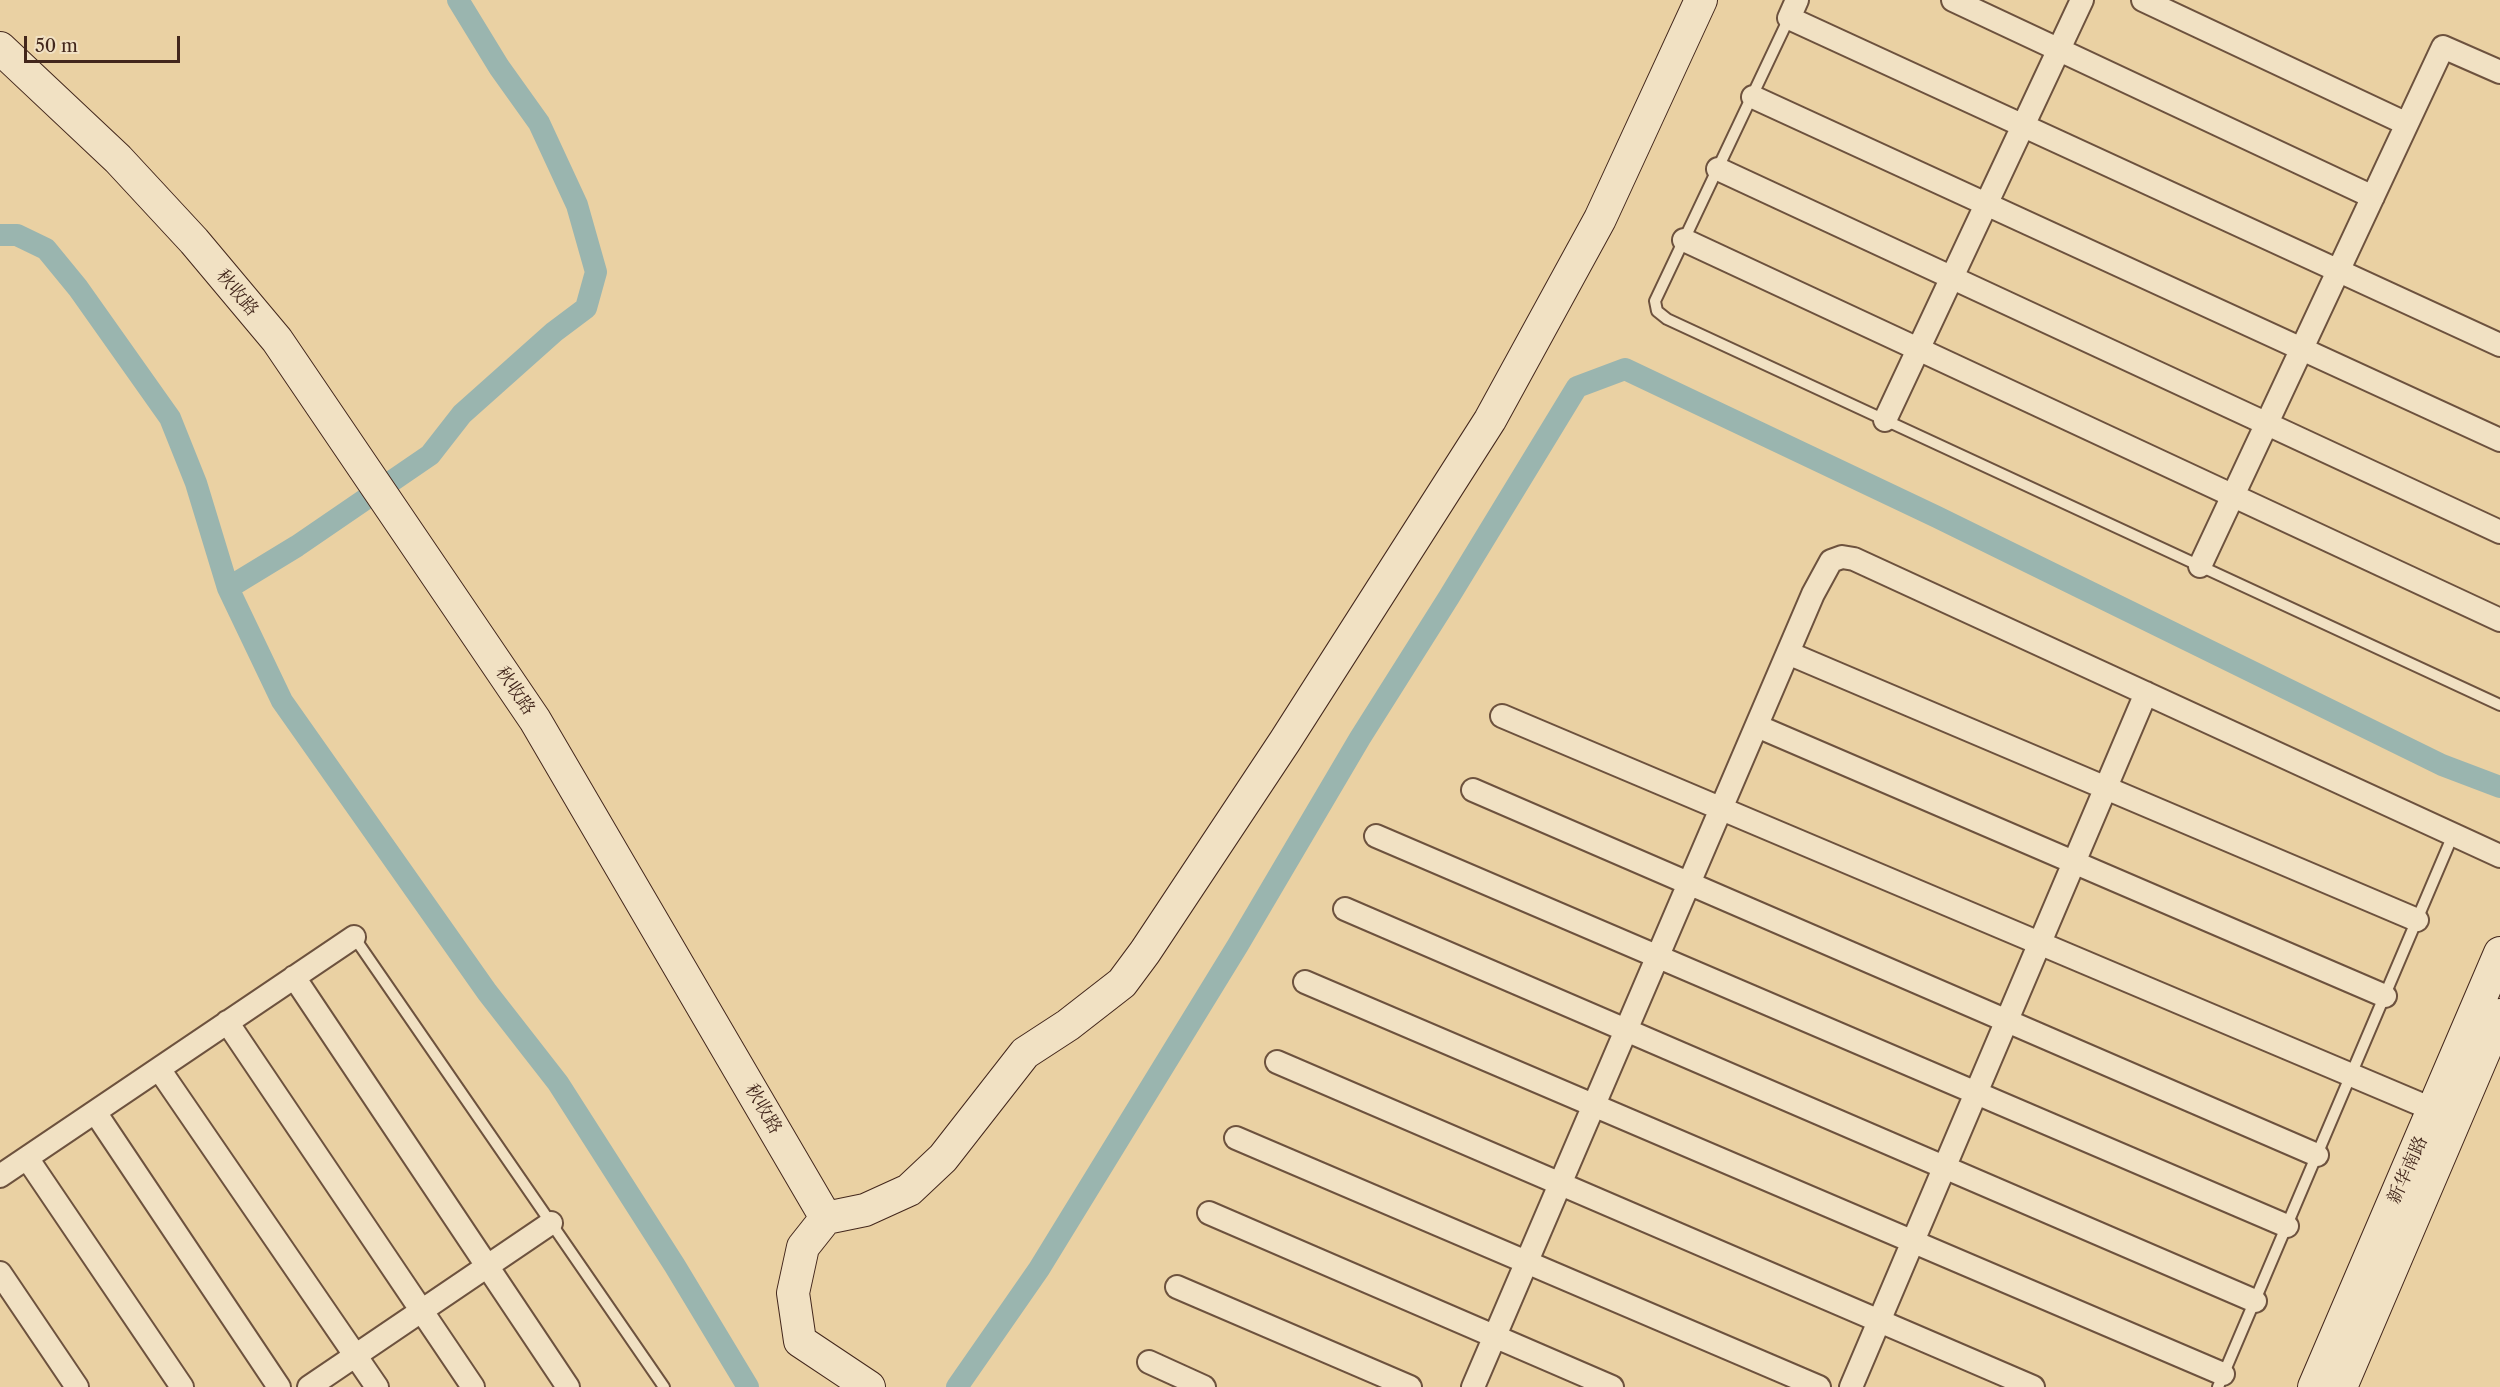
<!DOCTYPE html>
<meta charset="utf-8">
<style>
body{margin:0}
#map{position:relative;width:2500px;height:1387px;overflow:hidden;background:#ead1a3;font-family:"Libre Caslon Text",serif}
canvas{display:block}
.scale{position:absolute;left:24px;top:36px;width:156px;height:27px;box-sizing:border-box;border:3px solid #43271c;border-top:0;padding-left:8px;font-size:18px;line-height:21px;white-space:nowrap;color:#43271c;-webkit-text-stroke:4px #f1e1c3;paint-order:stroke}
</style>
<div id="map">
<canvas width="2500" height="1387"></canvas>
<div class="scale">50 m</div>
</div>
<script>
const ctx = document.querySelector('canvas').getContext('2d');
ctx.lineJoin = 'round';
function stroke(path, color, width, dash) { ctx.strokeStyle = color; ctx.lineWidth = width; ctx.lineCap = dash ? 'butt' : 'round'; ctx.setLineDash(dash || []); ctx.stroke(path); }
function label(font, color, halo, rows, align = 'center') {
  ctx.font = font + ' "Libre Caslon Text","Noto Serif SC",serif'; ctx.lineWidth = 5; ctx.setLineDash([]); ctx.textBaseline = 'middle'; ctx.strokeStyle = halo; ctx.fillStyle = color; for (const [text, x, y, turn = 0] of rows) {
    ctx.save(); ctx.translate(x, y); ctx.rotate((+turn || 0) * Math.PI / 180); ctx.textAlign = isNaN(turn) ? turn : align; if (halo) ctx.strokeText(text, 0, 0); ctx.fillText(text, 0, 0); ctx.restore();
  }
}
stroke(new Path2D(`
 M0 235H17L46 249 78 288 170 418 196 483 228 588 282 701 487 992 558 1083 675 1266 748 1387
 M228 588 297 546 430 455 462 414 554 332 586 308 596 272 577 205 539 123 499 67 458 0
 M957 1387 1039 1269 1238 945 1360 738 1449 597 1577 387 1625 369 1937 517 2442 765 2500 787`), '#9ab5af', 22);
const lane = new Path2D(`
 M1789 18 1655 301 1657 311 1667 319 2500 705
 M354 937 664 1387
 M2218 1387 2453 835`);
const street = new Path2D(`
 M1797 0 1789 18 2500 345
 M1953 0 2373 197
 M2143 0 2407 124
 M1753 97 2500 440
 M1718 169 2500 532
 M1684 240 2500 620
 M1885 420 2082 0
 M2200 566 2443 47 2500 72
 M1788 653 2417 920
 M1502 716 2446 1115
 M1757 726 2385 996
 M1473 790 2317 1155
 M1376 836 2287 1226
 M1345 909 2255 1301
 M294 977 568 1387
 M1305 982 2223 1374
 M227 1022 473 1387
 M1277 1062 2033 1387
 M159 1069 377 1387
 M95 1112 279 1387
 M1236 1138 1819 1387
 M27 1158 182 1387
 M0 1176 354 937
 M1209 1213 1612 1387
 M0 1273 77 1387
 M1177 1287 1410 1387
 M1149 1362 1204 1387
 M309 1387 551 1223
 M1473 1387 1813 594 1831 561 1842 557 1854 559 2500 856
 M1851 1387 2146 693`);
const secondary = new Path2D(`
 M0 48 118 159 194 241 277 340 535 720 826 1218
 M826 1218 865 1210 909 1190 943 1158 1025 1053 1068 1025 1122 983 1145 952 1285 741 1490 420 1600 219 1701 0
 M826 1218 803 1247 793 1293 800 1341 869 1387
 M2314 1387 2500 953
 M2341 1387 2500 1015`);
stroke(lane, '#6d523e', 14);
stroke(street, '#6d523e', 26);
stroke(secondary, '#43271c', 34);
stroke(lane, '#f1e1c3', 10);
stroke(street, '#f1e1c3', 22);
stroke(secondary, '#f1e1c3', 32);
label('18px', '#43271c', '#f1e1c3', [
 ["秋收路",237,293,50],
 ["秋收路",515,691,56],
 ["秋收路",763,1109,60],
 ["新华南路",2408,1170,-66]
]);
</script>
